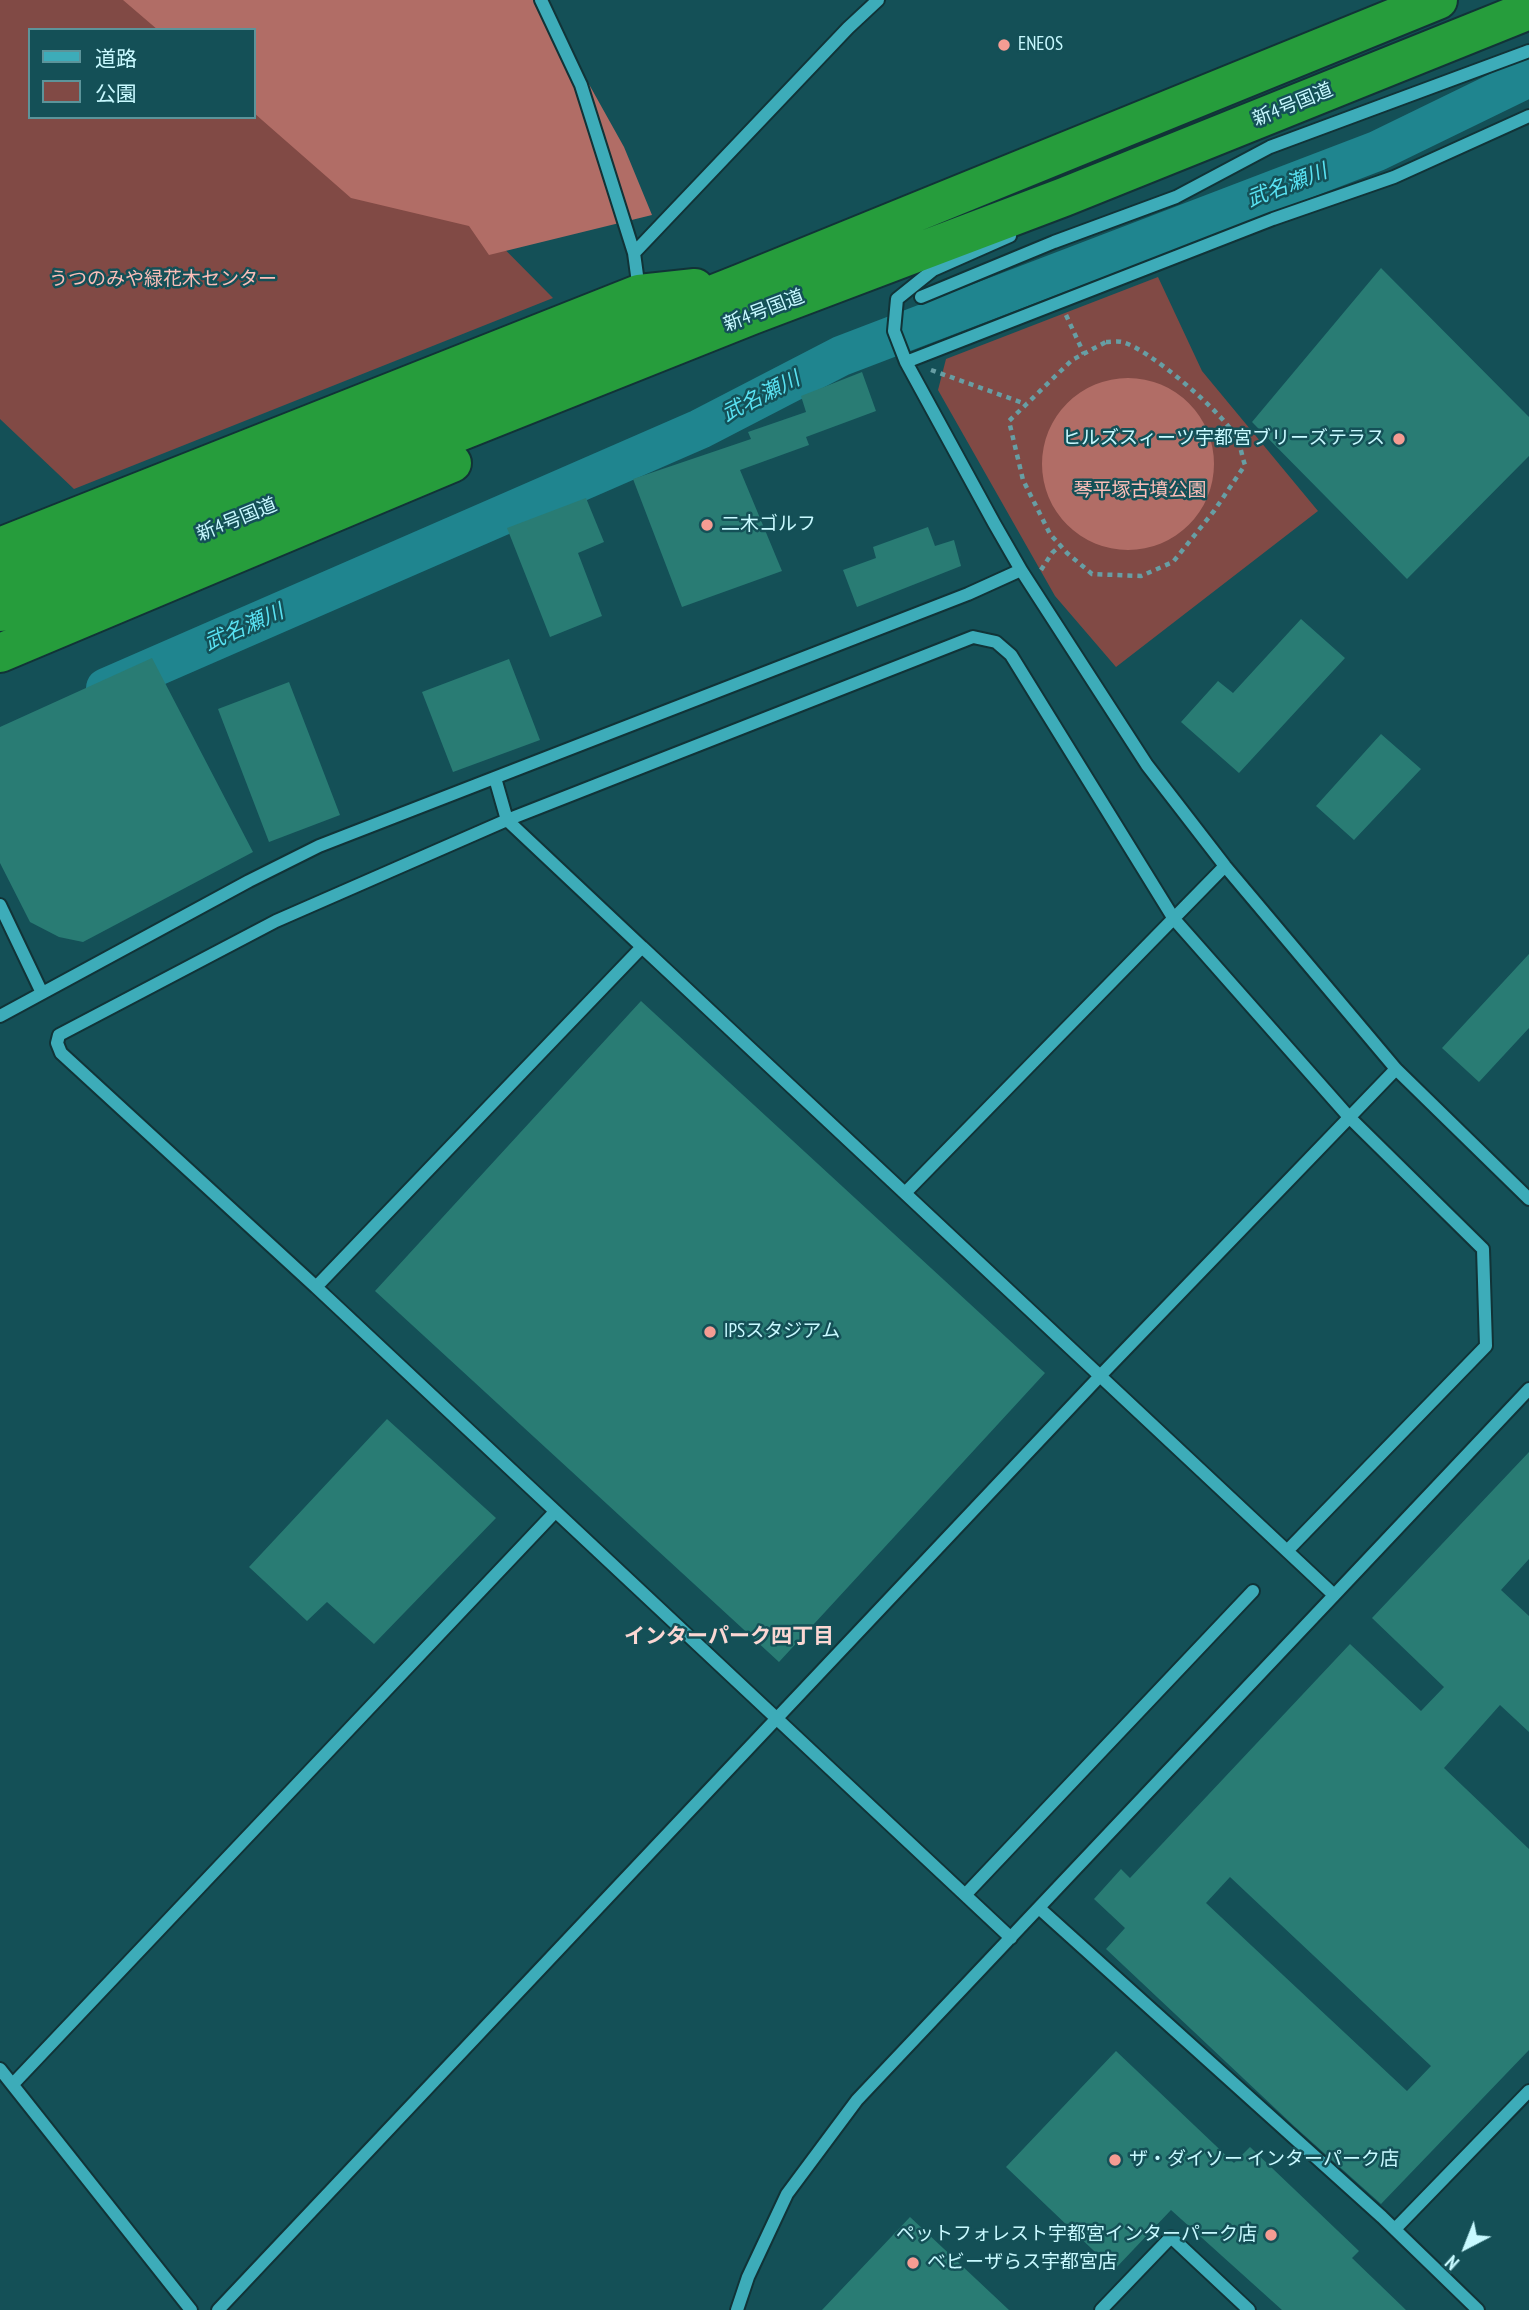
<!DOCTYPE html>
<meta charset="utf-8">
<style>
body{margin:0}
#map{position:relative;width:1529px;height:2310px;overflow:hidden;background:#145057;font-family:"PT Sans Narrow","Noto Sans JP",sans-serif}
canvas{display:block}
.legend{position:absolute;left:28px;top:28px;width:228px;height:91px;box-sizing:border-box;background:#145057;border:2px solid #5c949a;margin:0;padding:9px 12px;list-style:none;font-size:21px;color:#c8f9ff}
.legend li{display:flex;align-items:center;gap:14px;height:35px}
.legend b{width:35px;border:2px solid #5c949a}
.north{position:absolute;left:1431px;top:2212px;width:70px;height:70px;-webkit-text-stroke:5px #145057;paint-order:stroke;rotate:222deg;font-size:19px;font-weight:700;line-height:28px;text-align:center;color:#c8f9ff}
.north::after{content:'';display:block;margin:auto;width:24px;height:32px;background:#c8f9ff;clip-path:polygon(50% 0,100% 100%,50% 72%,0 100%)}
</style>
<div id="map">
<canvas width="1529" height="2310"></canvas>
<ul class="legend">
<li><b style="height:9px;background:#3dacb9"></b>道路</li>
<li><b style="height:19px;background:#814a45"></b>公園</li>
</ul>
<div class="north">N</div>
</div>
<script>
const ctx = document.querySelector('canvas').getContext('2d');
ctx.lineJoin = 'round';
function fill(path, color) { ctx.fillStyle = color; ctx.fill(path, 'evenodd'); }
function stroke(path, color, width, dash) { ctx.strokeStyle = color; ctx.lineWidth = width; ctx.lineCap = dash ? 'butt' : 'round'; ctx.setLineDash(dash || []); ctx.stroke(path); }
function label(font, color, halo, rows, align = 'center') {
  ctx.font = font + ' "PT Sans Narrow","Noto Sans JP",sans-serif'; ctx.lineWidth = 5; ctx.setLineDash([]); ctx.textBaseline = 'middle'; ctx.strokeStyle = halo; ctx.fillStyle = color; for (const [text, x, y, turn = 0] of rows) {
    ctx.save(); ctx.translate(x, y); ctx.rotate((+turn || 0) * Math.PI / 180); ctx.textAlign = isNaN(turn) ? turn : align; if (halo) ctx.strokeText(text, 0, 0); ctx.fillText(text, 0, 0); ctx.restore();
  }
}
fill(new Path2D(`
 M0 0H258L553 298 74 489 0 419ZM30 30H254V117H30Z
 M1158 277 1202 371 1318 511 1116 667 1055 596 938 390 946 359Z`), '#814a45');
fill(new Path2D(`
 M123 0H542L624 147 652 215 489 255 469 226 351 198 254 113V30H158Z
 M1042 464a86 86 0 1 1 172 0a86 86 0 1 1-172 0Z`), '#b16d66');
stroke(new Path2D(`
 M106 688 700 429 841 356 1377 151 1529 77`), '#1f858f', 40);
fill(new Path2D(`
 M1381 268 1529 417V456L1407 579 1252 422Z
 M862 372 876 411 806 437 809 445 740 470 782 571 682 607 633 479 751 439 748 432 806 412 801 396Z
 M586 498 604 542 578 553 602 616 550 637 507 528Z
 M928 527 935 546 954 540 961 566 857 607 843 570 876 558 873 547Z
 M1301 619 1345 658 1239 773 1181 722 1218 681 1233 693Z
 M152 658 253 852 83 942 59 937 30 922 0 863V727Z
 M509 659 540 740 453 772 422 692Z
 M289 682 340 815 269 842 218 709Z
 M1381 734 1421 769 1354 840 1316 806Z
 M1529 954V1028L1479 1082 1442 1048Z
 M641 1001 1045 1373 779 1662 375 1291Z
 M387 1419 496 1518 374 1644 327 1602 307 1621 249 1567Z
 M1529 1452V1559L1501 1590 1529 1616V1732L1500 1705 1444 1768 1529 1849V2050L1381 2204 1295 2127 1106 1949 1125 1928 1094 1899 1121 1869 1130 1878 1350 1644 1421 1711 1444 1687 1372 1618ZM1230 1877 1431 2066 1407 2091 1206 1903Z
 M1116 2051 1234 2163 1250 2147 1359 2251 1352 2258 1406 2310H1282L1171 2210 1114 2270 1006 2167Z
 M910 2217 1009 2310H822Z`), '#297c74');
const minor = new Path2D(`
 M541 0 581 85 634 253 639 290
 M1010 236 933 270 897 299 894 331 906 362 994 523 1021 570
 M634 253 848 28 878 0
 M921 297 1054 242 1176 197 1270 147 1529 51
 M906 362 1273 219 1394 177 1529 116
 M495 778 507 820 642 947
 M0 905 42 993
 M0 1016 249 881 319 846 968 594 1021 570 1147 765 1225 866 1396 1069 1529 1199
 M905 1193 1225 866
 M316 1287 61 1053 57 1043 59 1035 276 921 507 820 973 637 996 642 1011 655 1174 919 1349 1117 1483 1249 1486 1346 1287 1551
 M965 1895 1253 1591
 M1039 1908 1382 2217 1478 2310
 M1011 1938 316 1287 642 947 1334 1595
 M0 2069 191 2310
 M13 2084 555 1512
 M1395 2229 1529 2091
 M218 2310 1100 1376 1396 1069
 M737 2310 748 2277 787 2194 857 2100 1529 1389
 M1101 2310 1171 2237 1249 2310`);
const highway = new Path2D(`
 M0 547 639 294 695 288
 M0 578 742 283 1438 0
 M0 612 140 559 752 315 1064 197 1529 10
 M0 653 452 463`);
stroke(minor, '#113337', 16);
stroke(highway, '#113337', 42);
stroke(new Path2D(`
 M1066 315 1084 354
 M1106 342C1111 342 1117 341 1122 342 1147 347 1227 416 1237 439 1241 447 1242 457 1245 465L1214 511 1173 562 1141 576 1092 574 1067 553 1050 534 1023 480 1009 421 1072 360Z
 M931 370 1026 404
 M1041 570 1052 553 1061 545`), '#679ea4', 4.5, [5, 5]);
stroke(minor, '#3dacb9', 12);
stroke(highway, '#269d3c', 38);
for (const [x, y, r, color] of [
 [1004,45,7,"#f59c93"],
 [1399,439,7,"#f59c93"],
 [707,525,7,"#f59c93"],
 [710,1332,7,"#f59c93"],
 [1115,2160,7,"#f59c93"],
 [1271,2235,7,"#f59c93"],
 [913,2263,7,"#f59c93"]
]) { const dot = new Path2D(); dot.arc(x, y, r, 0, 2 * Math.PI); ctx.fillStyle = color; ctx.fill(dot); stroke(dot, '#145057', 2.5); }
label('19px', '#c8f9ff', '#145057', [
 ["ENEOS",1018,45],
 ["ヒルズスィーツ宇都宮ブリーズテラス",1385,439,"right"],
 ["二木ゴルフ",721,525],
 ["IPSスタジアム",724,1332],
 ["ザ・ダイソー インターパーク店",1129,2160],
 ["ペットフォレスト宇都宮インターパーク店",1257,2235,"right"],
 ["ベビーザらス宇都宮店",927,2263]
], 'left');
label('19px', '#c8f9ff', '#145057', [
 ["新4号国道",1293,105,-22],
 ["新4号国道",764,311,-21],
 ["新4号国道",237,520,-22]
]);
label('19px', '#fbbeb8', '#145057', [
 ["うつのみや緑花木センター",163,280],
 ["琴平塚古墳公園",1140,491]
]);
label('italic 21px', '#59e2f2', '#145057', [
 ["武名瀬川",1287,186,-21],
 ["武名瀬川",761,397,-27],
 ["武名瀬川",244,628,-24]
]);
label('bold 21px', '#fbd7d3', '#145057', [
 ["インターパーク四丁目",729,1637]
]);
</script>
